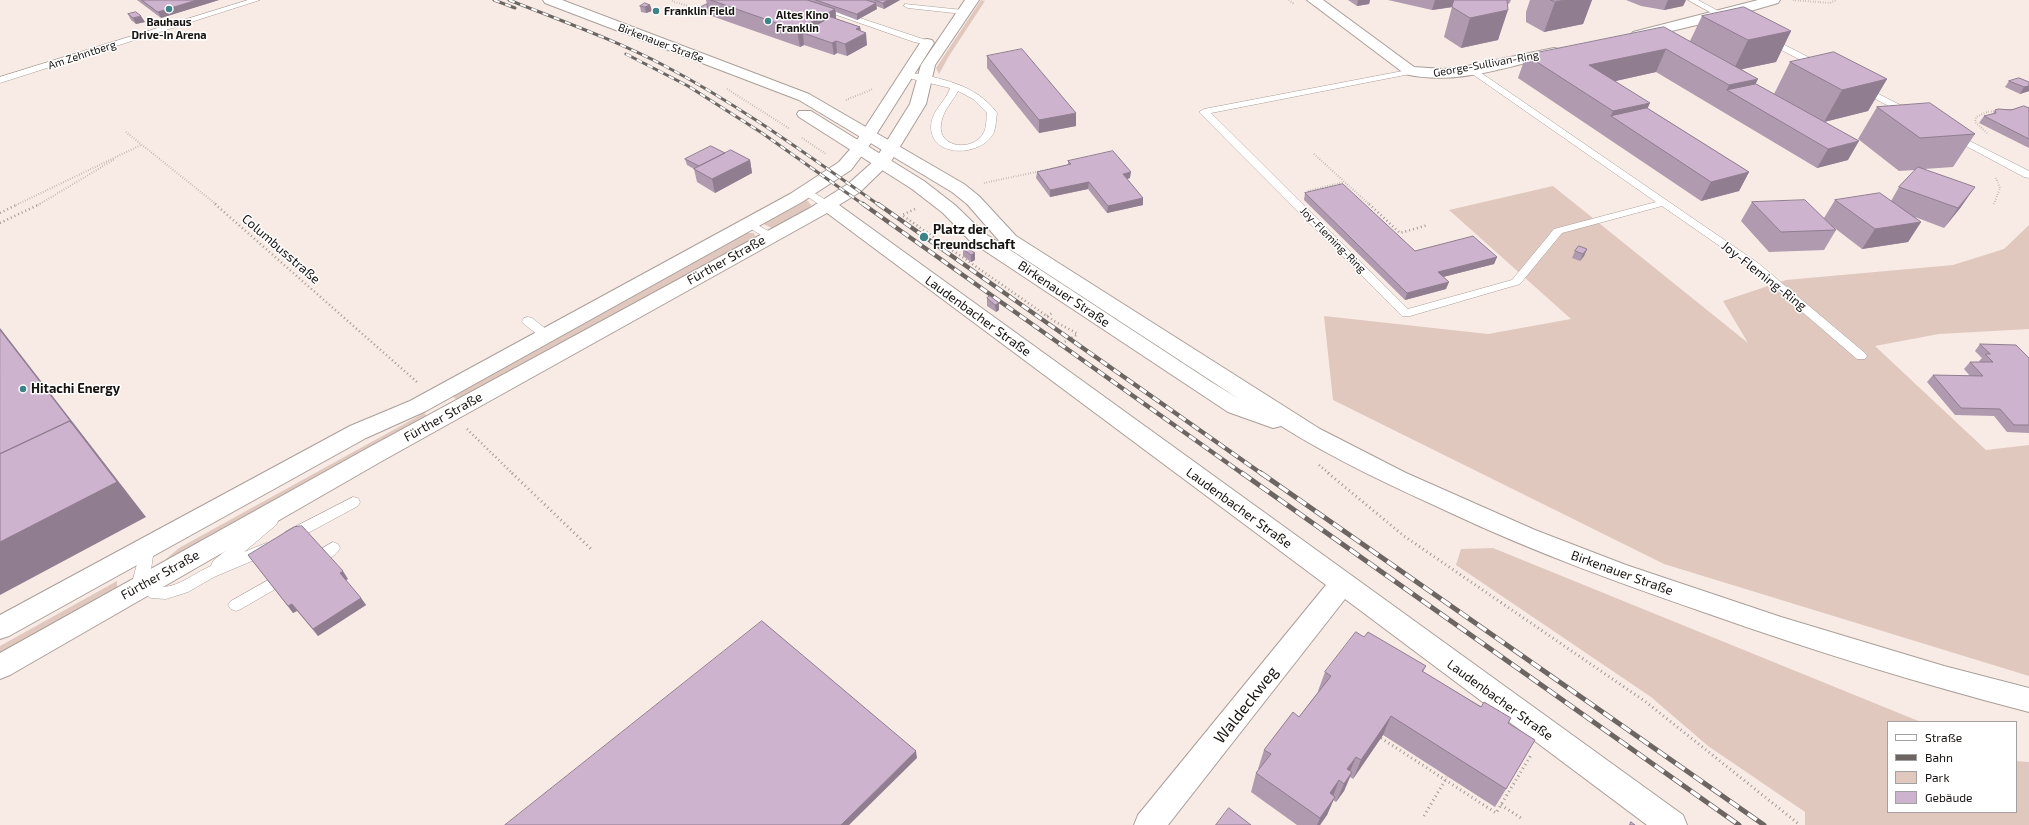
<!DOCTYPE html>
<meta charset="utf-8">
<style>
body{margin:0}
#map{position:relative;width:2029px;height:825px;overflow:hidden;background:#f8ebe5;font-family:"Exo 2",sans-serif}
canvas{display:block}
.legend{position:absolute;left:1887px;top:721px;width:130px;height:92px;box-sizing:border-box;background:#fff;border:1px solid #a2a1a0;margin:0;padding:5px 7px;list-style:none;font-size:12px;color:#171311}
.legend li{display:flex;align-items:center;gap:8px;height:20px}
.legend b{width:20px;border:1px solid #a2a1a0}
</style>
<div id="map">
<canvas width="2029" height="825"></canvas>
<ul class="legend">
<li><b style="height:5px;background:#fff"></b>Straße</li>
<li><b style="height:5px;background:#6c6561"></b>Bahn</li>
<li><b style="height:11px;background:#e0c8be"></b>Park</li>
<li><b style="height:11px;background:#cdb3cd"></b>Gebäude</li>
</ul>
</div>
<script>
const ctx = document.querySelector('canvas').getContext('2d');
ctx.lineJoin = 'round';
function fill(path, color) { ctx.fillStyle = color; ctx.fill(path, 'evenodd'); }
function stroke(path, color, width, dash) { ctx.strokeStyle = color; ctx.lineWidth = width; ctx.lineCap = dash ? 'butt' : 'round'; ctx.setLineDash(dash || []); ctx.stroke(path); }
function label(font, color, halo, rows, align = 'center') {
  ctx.font = font + ' "Exo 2",sans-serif'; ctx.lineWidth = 3; ctx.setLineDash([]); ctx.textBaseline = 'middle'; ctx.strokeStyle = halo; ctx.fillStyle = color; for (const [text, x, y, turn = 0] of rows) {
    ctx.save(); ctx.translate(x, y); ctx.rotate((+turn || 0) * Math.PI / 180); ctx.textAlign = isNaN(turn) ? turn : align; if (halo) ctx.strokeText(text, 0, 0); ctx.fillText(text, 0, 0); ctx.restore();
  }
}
fill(new Path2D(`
 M981 0 985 1 949 56 939 74 936 68Z
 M1553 186 1748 343 1723 301 1786 280 1953 265 2004 249 2029 225V329L1939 334 1875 346 1986 450 2029 445V676L1664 564 1333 400 1324 316 1488 334 1571 319 1449 210Z
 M806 199 812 206 772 228 761 223Z
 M745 233H754L755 238 459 402 450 394Z
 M424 413 430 419 162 568 166 559 179 548Z
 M1493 548 1921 722H1888V812H2016V761L2029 762V825H1805V812L1708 746 1651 697 1456 565 1461 549Z
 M117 581V593L0 658V646Z`), '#e0c8be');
const lane = new Path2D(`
 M248 0H260L0 83V77Z
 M794 0H806L932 42 928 45 914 42Z
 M1688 0H1698L1733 19 1726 21Z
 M905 4 963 10 967 12 963 14 908 8 904 6Z
 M1767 36 1822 64 1823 66 1822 68H1816L1764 41V37Z
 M1471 66 1758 263 1865 353 1867 356 1865 359H1857L1750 267 1662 206 1562 233 1520 284 1410 316H1402L1199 112 1204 109 1413 69 1414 71 1410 74 1211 113 1408 309 1512 280 1554 229 1656 202 1468 71 1467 69Z
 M907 72C940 78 976 84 997 113 996 119 996 126 994 132 983 157 930 159 931 126 932 109 946 102 950 88L904 77 903 75ZM958 91 973 99 987 113C986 119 987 126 984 132 975 152 937 149 941 124 943 110 952 103 958 91Z
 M1861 85 1914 112 1916 114 1911 117 1908 116 1858 90V86Z
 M1954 133 2029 171V178L2024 177 1951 138 1949 136Z
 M806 188 831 203 832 205 831 207H823L802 193 801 191Z
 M750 221 774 234 775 236 774 238H766L746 226 745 224Z
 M528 317 532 318 551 333 553 336 551 339H543L524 324 522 321 524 318Z
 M353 497 358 498 360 502 358 506 295 540 290 542 285 540 283 536 285 532Z
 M271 516 276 517 278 521 276 525 244 552 266 543 271 545 273 549 271 553 214 577 188 592 166 599 151 598 137 590 133 579 142 545 147 543 152 545 154 549 149 583C169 596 193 573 211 566L213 561 266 517Z
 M333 542 338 544 340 548C336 557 317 568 307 565L305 561 307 557Z
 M286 570 291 572 293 576 291 580 241 609 236 611 231 609 228 605 231 601Z`);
const street = new Path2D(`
 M965 0H979L935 65 926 104 890 163 860 192 839 205 1683 815 1687 825H1647L1345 599 1168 825H1134L1138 815 1326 585 827 213 382 461 10 675 0 679V653L366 449 810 208 848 184 875 160 910 104 921 65Z
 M1307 0H1323L1414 67 1443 69 1462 67 1554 48 1559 49 1561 52 1559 55 1554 56C1506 67 1454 86 1405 74Z
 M1758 0H1780L1778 3 1726 18 1638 39 1633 38 1631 35 1633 32Z
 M927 39 932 40 934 43 867 149 851 170 802 202 426 411 366 438 9 636 0 639V615L350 426 410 401 790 194 839 162 853 146 922 40Z`);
const secondary = new Path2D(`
 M543 0H562L809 94 964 184 979 196 1016 236 1320 429 1406 473 1535 530 1626 565 1781 617 1944 666 2029 688V712C1921 684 1814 651 1709 614 1622 584 1536 553 1453 514 1394 487 1335 460 1281 426L1273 428 1228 412 970 241 943 213 912 189 799 117 797 114 799 111H811L924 181 955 205 984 233 1213 383 1239 399 1002 244 967 204 952 192 799 100 545 3Z`);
stroke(lane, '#aa9e98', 1);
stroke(street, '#aa9e98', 2);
stroke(secondary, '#aa9e98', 2);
stroke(new Path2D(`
 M1289 0 1294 4
 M1793 0 1830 3 1836 0
 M672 1 688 6
 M727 89 790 129
 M846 100 873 89
 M126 132 217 205
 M1987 133 1975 122 1976 117 1987 112 1996 111
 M802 138 826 154
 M1314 154 1370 205
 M984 183 1069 165
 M1308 191 1344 182
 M1994 204 2000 188 1996 178
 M16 205 141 145
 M38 205 115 159`), '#a19793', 2, [0.5, 2]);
stroke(new Path2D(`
 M215 204 417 382
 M1369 204 1400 233 1428 225
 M915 209 902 215 1054 321 1078 334
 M0 213 18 204
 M0 223 40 204
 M935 233 938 231
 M1047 316 1054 312
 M1058 346 1078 334
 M467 429 513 474
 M1319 465 1330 474`), '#a19793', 2.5, [1, 3]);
stroke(new Path2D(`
 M512 473 591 549
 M1328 473 1404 536 1646 702 1800 825
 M1381 738 1496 813 1531 755
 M1501 805 1521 818
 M1424 816 1447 777`), '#a19793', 3, [1, 3.5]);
fill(lane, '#fff');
fill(street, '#fff');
fill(secondary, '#fff');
const railFar2 = new Path2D(`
 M494 0 515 8
 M509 0C562 21 615 40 665 66 741 106 810 157 879 205
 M626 54 688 86 762 133 864 205`);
const railFar1 = new Path2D(`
 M863 204 1243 474
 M878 204 1262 474`);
const rail = new Path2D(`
 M1242 473 1739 825
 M1261 473 1764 825`);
stroke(railFar2, '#6c6561', 3);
stroke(railFar1, '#6c6561', 4.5);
stroke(rail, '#6c6561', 5);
stroke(railFar2, '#fff', 2, [6]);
stroke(railFar1, '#fff', 3, [8]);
stroke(rail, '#fff', 3.5, [11]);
fill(new Path2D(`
 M137 0H219L161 18Z
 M706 0H900L884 9 876 6 877 9 857 20 836 12V19L860 27 861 31 867 45 847 56 837 53 834 55 804 45 800 47 703 13 701 7 707 4Z
 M1348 0H1370L1369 4 1357 6Z
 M1388 0H1511L1509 4 1507 3 1498 40 1461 48 1444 37 1452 7 1432 10Z
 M1530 0H1592L1583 24 1544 32 1526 22V12Z
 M1626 0H1686L1683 6 1664 10 1641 6Z
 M650 5 652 11 646 13 641 12 640 6Z
 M128 14 145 22 136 24 131 20Z
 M1702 16 1791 31 1776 62 1742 69 1756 84 1774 94 1790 62 1887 79 1868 111 1824 122 1848 160 1817 168 1656 72 1615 81 1647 108 1749 172 1739 191 1701 201 1518 78 1526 55 1690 41Z
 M987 56 1076 126 1039 133 987 68Z
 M2009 81 2029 82V91L2020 94 2005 87Z
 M1877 107 1975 134 1953 167 1924 169 1961 207 1944 228 1915 217 1921 222 1908 242 1862 249 1832 226 1836 230 1824 250 1769 252 1741 221 1752 202 1824 218 1835 200 1891 201 1899 187 1915 170 1899 171 1858 139Z
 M2029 108V148L1979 123 1984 116 1993 114 1995 110Z
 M725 153 750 160 752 173 715 193 697 182 694 169 687 165 685 159Z
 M1068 161 1130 178 1127 179 1143 198V205L1107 213 1088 189 1050 197 1036 178 1037 172 1068 165Z
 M1305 193 1415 251 1497 257 1494 264 1443 277 1446 289 1405 300 1304 200Z
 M963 249 975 253V260L971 262 963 256Z
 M1587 249 1584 256 1580 261 1572 258 1575 251Z
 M987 298 999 303V310L996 312 987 306Z
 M1980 344 2029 358V433L2007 432 1994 416 1955 415 1927 382 1933 375 1970 376 1964 369 1970 362H1980L1979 361 1982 358 1975 351Z
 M248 555 348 579 345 580 361 598 366 605 318 636 297 611 293 613Z
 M1364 637 1426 666 1423 672 1509 723 1506 789 1495 807 1383 735 1353 779 1350 777 1344 791 1336 802 1333 800 1327 815 1320 825H1297L1251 792 1256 773 1259 769H1258L1264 750 1299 717 1318 692V691L1325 672Z`), '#b09ab0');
fill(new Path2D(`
 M197 0H219L161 18 158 12Z
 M888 0H900L884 9 883 3Z
 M1358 0H1370L1369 4 1357 6Z
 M1435 0H1455L1453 7 1432 10Z
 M1565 0H1592L1583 24 1544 32 1555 2Z
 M1668 0H1686L1683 6 1664 10Z
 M876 3 877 9 857 20V14Z
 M650 5 652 11 646 13 645 7Z
 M835 9 837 27 803 33 804 45 800 47 797 30Z
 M1508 10 1498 40 1461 48 1470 18Z
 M141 16 145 22 136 24 133 18Z
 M860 27 861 35 866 33 867 45 847 56 845 44 856 29Z
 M1791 31 1776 62 1733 71 1748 40Z
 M836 41 837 53 834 55 832 43Z
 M1666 49 1656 72 1580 89 1589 65Z
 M1758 79 1747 102 1727 90 1729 85Z
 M1887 79 1868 111 1824 122 1842 90Z
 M2029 86V91L2020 94 2024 87Z
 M1650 103 1639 127 1611 116 1613 111Z
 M1076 113V126L1039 133V120Z
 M1859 141 1848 160 1817 168 1828 149Z
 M750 160 752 173 715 193 712 179Z
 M1131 172 1130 178 1122 180 1123 174Z
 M1749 172 1739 191 1701 201 1711 182Z
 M1089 182 1088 189 1050 197V190Z
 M1975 187 1961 207 1944 228 1958 208Z
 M1143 198V205L1107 213 1108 206Z
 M1921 222 1908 242 1862 249 1875 229Z
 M1587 249 1584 256 1580 261 1583 254Z
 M975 253V260L971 262V255Z
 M1497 257 1494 264 1435 279 1438 272Z
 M1449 282 1446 289 1405 300 1407 293Z
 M999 303V310L996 312 995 305Z
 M0 328 146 517 0 595Z
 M343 571 348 579 344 581 340 573Z
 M361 598 366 605 318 636 313 629Z
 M292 604 297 611 293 613 288 606Z
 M1391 716 1383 735 1353 779 1361 760Z
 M916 751 917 758 849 825H841Z
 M1356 757 1348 776 1347 769Z
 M1352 772 1344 791 1336 802 1344 784Z
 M1339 780 1332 799 1330 793Z
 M1335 797 1327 815 1320 825H1317L1320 818Z`), '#907d90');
const building = new Path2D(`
 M142 0H197L158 12Z
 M711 0H807L835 9 797 30Z
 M816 0H866L876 3 857 14Z
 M875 0H888L883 3Z
 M1454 0H1507L1508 10 1470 18 1452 7Z
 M1551 0H1565L1555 2Z
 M645 3 650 5 645 7 640 6Z
 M707 4 708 10 701 7Z
 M1744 7 1791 31 1748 40 1702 16Z
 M136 12 141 16 133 18 128 14Z
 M831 17 860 27 856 29 866 33 845 44 836 41 832 43 803 33Z
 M1664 27 1758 79 1729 85 1666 49 1589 65 1650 103 1613 111 1526 55Z
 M1022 49 1076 113 1039 120 987 56Z
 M1834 52 1887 79 1842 90 1790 62Z
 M2019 78 2029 82V86L2024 87 2009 81Z
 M1756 84 1859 141 1828 149 1727 90Z
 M1930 103 1975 134 1920 138 1877 107Z
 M2024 106 2029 108V139L1984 116 1996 113 1995 110 1998 109 2011 110Z
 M1647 108 1749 172 1711 182 1611 116Z
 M711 146 725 153 699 166 685 159Z
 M731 150 750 160 712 179 694 169Z
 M1113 151 1131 172 1123 174 1143 198 1108 206 1089 182 1050 190 1037 172 1071 164 1068 161Z
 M1918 167 1975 187 1958 208 1899 187Z
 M1343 184 1415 251 1473 236 1497 257 1438 272 1449 282 1407 293 1305 193Z
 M1880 193 1921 222 1875 229 1835 200Z
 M1805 200 1836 230 1781 232 1752 202Z
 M1579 246 1587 249 1583 254 1575 251Z
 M966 247 975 253 971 255 963 249Z
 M990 296 999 303 995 305 987 298Z
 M0 330 72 423H71L70 421 0 454Z
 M1980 344 2016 345 2029 358V425H2014L2000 409 1961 408 1933 375 1983 376 1970 362H1993L1985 354H1990Z
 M70 421 117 482 0 542V454Z
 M302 526 343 571 340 573 361 598 313 629 292 604 288 606 248 555 294 527Z
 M762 621 916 751 841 825H505Z
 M1356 632 1364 637 1368 632 1426 666 1422 671 1481 707 1484 702 1511 718 1508 723 1535 740 1506 789 1391 716 1361 760 1356 757 1347 769 1352 772 1344 784 1339 780 1330 793 1335 797 1320 818 1256 773 1271 754 1264 750 1293 712 1299 717 1331 676 1325 672Z
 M1229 808 1251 825H1216Z
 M1631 822 1635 825H1630Z`);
fill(building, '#cdb3cd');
stroke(building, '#907d90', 1);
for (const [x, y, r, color] of [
 [169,9,4,"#3c8489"],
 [656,11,4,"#3c8489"],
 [768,21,4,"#3c8489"],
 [924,237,5,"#3c8489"],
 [23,389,4,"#3c8489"]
]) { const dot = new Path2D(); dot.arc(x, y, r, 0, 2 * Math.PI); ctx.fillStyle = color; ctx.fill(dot); stroke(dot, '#fff', 1.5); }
label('bold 11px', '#171311', '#fff', [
 ["Franklin Field",664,11],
 ["Altes Kino",776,15],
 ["Franklin",776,28],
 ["Bauhaus",169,22,"center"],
 ["Drive-In Arena",169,35,"center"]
], 'left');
label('11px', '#171311', '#fff', [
 ["Birkenauer Straße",661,43,21],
 ["Am Zehntberg",82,55,-18],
 ["George-Sullivan-Ring",1486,64,-10],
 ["Joy-Fleming-Ring",1333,240,45]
]);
label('bold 13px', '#171311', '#fff', [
 ["Platz der",933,230],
 ["Freundschaft",933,245],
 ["Hitachi Energy",31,389]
], 'left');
label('13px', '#171311', '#fff', [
 ["Columbusstraße",281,249,41],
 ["Fürther Straße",726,260,-29],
 ["Joy-Fleming-Ring",1764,276,38],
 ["Birkenauer Straße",1064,294,34],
 ["Laudenbacher Straße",978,316,36],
 ["Fürther Straße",443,417,-29],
 ["Laudenbacher Straße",1239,508,36],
 ["Birkenauer Straße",1622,573,20],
 ["Fürther Straße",160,575,-29],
 ["Laudenbacher Straße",1500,700,36]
]);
label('16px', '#171311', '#fff', [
 ["Waldeckweg",1246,705,-52]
]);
</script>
